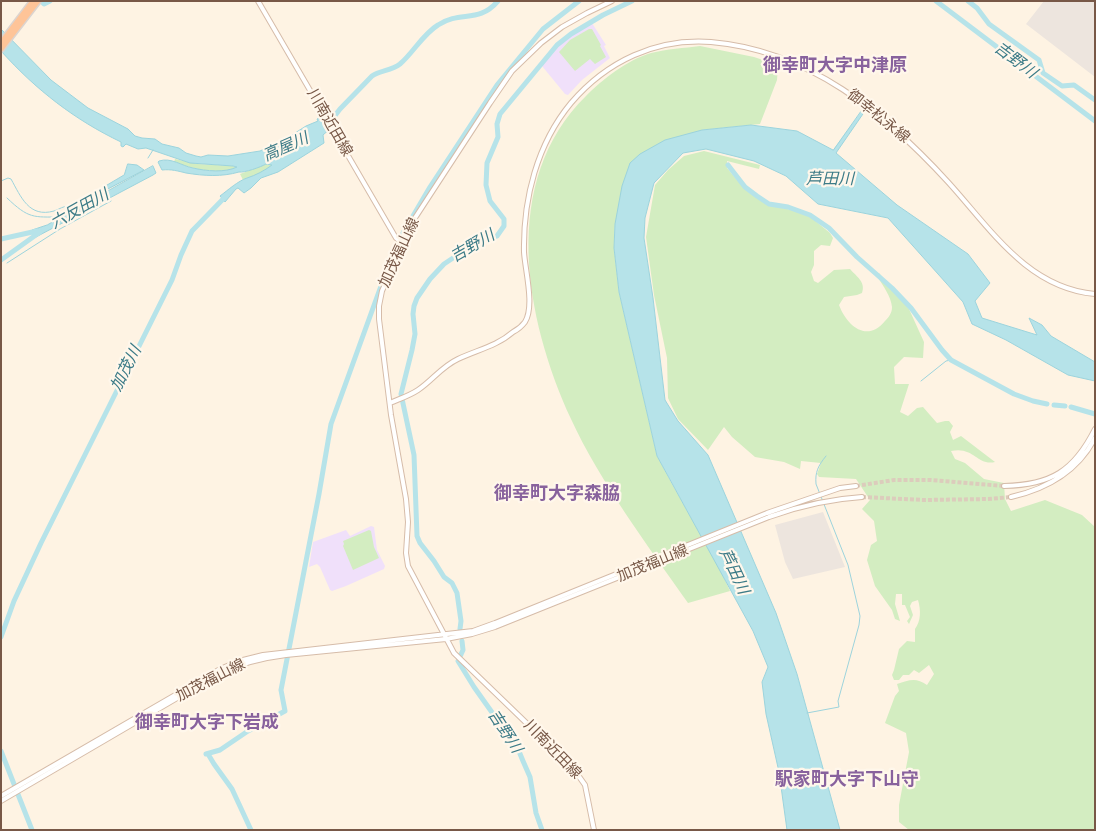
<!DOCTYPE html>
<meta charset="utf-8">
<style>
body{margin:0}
#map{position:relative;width:1096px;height:831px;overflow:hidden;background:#fef3e3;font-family:Jost,sans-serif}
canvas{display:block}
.frame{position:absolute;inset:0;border:2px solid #785847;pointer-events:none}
</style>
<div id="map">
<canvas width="1096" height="831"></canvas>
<div class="frame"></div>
</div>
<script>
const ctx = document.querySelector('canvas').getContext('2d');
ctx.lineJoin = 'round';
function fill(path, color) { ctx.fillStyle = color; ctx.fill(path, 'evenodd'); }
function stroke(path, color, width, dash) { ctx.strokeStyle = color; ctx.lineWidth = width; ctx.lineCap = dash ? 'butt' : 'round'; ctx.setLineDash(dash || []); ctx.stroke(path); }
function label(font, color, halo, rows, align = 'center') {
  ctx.font = font + ' Jost,"Noto Sans JP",sans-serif'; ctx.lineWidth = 4.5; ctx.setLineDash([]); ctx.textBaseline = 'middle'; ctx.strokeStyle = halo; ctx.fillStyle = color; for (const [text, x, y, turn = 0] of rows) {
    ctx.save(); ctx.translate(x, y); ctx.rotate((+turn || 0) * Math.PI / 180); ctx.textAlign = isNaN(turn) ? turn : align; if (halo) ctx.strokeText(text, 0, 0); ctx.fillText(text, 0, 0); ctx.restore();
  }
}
fill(new Path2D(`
 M1044 1H1095V77L1026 24Z
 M823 512 845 567 793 579 785 562 775 525Z`), '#ede5de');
fill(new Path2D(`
 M592 23 606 45 604 46 610 58 582 80 568 95 565 94 542 66 558 47 568 38Z
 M371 526 374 527 377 550 385 566 384 569 346 586 332 591 330 590 320 567 317 564 309 567 313 542 346 530 350 536Z`), '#f0e0fa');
fill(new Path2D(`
 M589 29H592L601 45 600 46 606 57 595 64 590 59 575 71 559 52 570 40Z
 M700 46 754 57 778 65 777 80 760 124 702 130 615 224 614 248 619 292 657 456 672 484 717 563 730 591 688 603C648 546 600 482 571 419 525 319 499 181 586 96 603 79 627 60 651 53 667 49 684 48 700 46Z
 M704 151 760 165 759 169 727 161V168L744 188 767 204 807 214 830 233 833 238 830 246 821 245 814 251V265L811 272 814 281 818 283 834 270 850 269C857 277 866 282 862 293L857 295 844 297 839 305C847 326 867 343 885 321 889 317 892 313 892 307 891 296 883 286 877 276L879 273 909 309 924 342 923 358 904 357 894 367 895 384H909L900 412 908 416 917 408 923 407 937 423 945 421H949L953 426 950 432 953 440 961 436 995 462C977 466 974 446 951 451L955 459 965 463 984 479 1004 483 1005 499 1011 511 1045 500 1082 515 1095 527V830H909L899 822V805L909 752 906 733 885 723 895 696 899 691 897 684C909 680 916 677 927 685L934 674 929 665 919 673 914 670 909 675H903L899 680H894L892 675 894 670 899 649 907 641 915 642V629C921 621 921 610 918 600L912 602 910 606 913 615 909 624 907 621 910 617 905 605H902V594H896L895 604 900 621 895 619 892 610 875 586 867 560 871 545 877 541 874 521 862 509 870 500 856 479 819 477 817 474 821 463 801 461 800 469 784 462 755 457 732 437 724 427 708 450 678 419 668 398 667 358 654 295 646 237 655 185 668 170 684 156Z
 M175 159 198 164 233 166 237 168C219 175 192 169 174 162Z
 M266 164H270L272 166 256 176 243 180 240 174Z
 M105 189 107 191 72 210 70 208Z
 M369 530 371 531 374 547 379 558 353 570 343 546 344 544 343 541Z`), '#d3edc1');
const water = new Path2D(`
 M1 29 51 80 88 108 128 129 135 136 142 138 155 139 162 144 179 148 186 153 196 156 201 157 208 155 228 156 260 151 284 140 306 126 318 121 317 119 324 116 331 128 323 135 324 143 278 172 261 178 251 188 244 193 238 188 236 189 225 202 220 196C228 190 238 181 247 178 256 175 264 171 272 165L266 164C261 167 244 173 239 172 222 177 204 176 186 173 178 171 171 169 162 170L158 162 159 161C171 157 182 166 193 168 206 171 225 173 237 167L233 166 190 163 146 148 138 149 126 144 123 147 121 146V142C75 120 36 90 1 51Z
 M863 109 865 111 836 153 897 205 968 254 990 283 975 301 982 318 1037 335 1029 318 1042 325 1051 336 1095 362V381L1068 375 1006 340 972 324 963 302 888 218 818 204 786 176 754 161 706 149 683 153 654 183 645 218 644 238 653 298 665 400 678 421 708 455 776 613 797 674 840 830H787L779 772 766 714 762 682 768 667 753 631 657 456 619 292 614 248 615 224 622 186 630 163 640 154 665 140 702 130 751 125 797 131 833 150Z
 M128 164 137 165 144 170 106 190 105 189 103 190 102 188 124 175Z
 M153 166 156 173 153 175 36 237 32 230 47 225Z`);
fill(water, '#b6e3e9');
stroke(water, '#9cd3dc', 1);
stroke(new Path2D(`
 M148 158 153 150
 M1 181 8 178 11 179C21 197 29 218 54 211 60 209 63 206 69 206L102 189
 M7 198C29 219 33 217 60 217
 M7 263 60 229 111 201
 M921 381 946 361 951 360
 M807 713 839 707 838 701 859 625 860 616 848 565 816 484C815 472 818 466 826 456`), '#9cd3dc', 1);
stroke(new Path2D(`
 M936 1 1095 121
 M968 1 977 8 989 24 1039 60 1043 73 1062 86 1074 85 1095 100
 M43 3 44 4 50 1
 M327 126 340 109 372 76C380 70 391 71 400 64 413 53 423 34 438 25 461 10 478 24 498 1
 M728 165 745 187 757 196 769 204 788 207 810 215 829 228 857 257 892 288 911 308 942 350 951 360 1014 394 1033 401 1047 404
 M403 233 430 187 497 85 543 29 579 1
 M1 239 37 231
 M1 260 40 232
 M1054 405 1065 406
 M1071 407 1095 414
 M460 629 461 621 457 593 452 583 444 577 434 561 420 543 417 536 414 455 401 394 412 350 415 334 413 314 414 306 417 298 430 279 444 264 465 250 497 236 504 226V219L490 201 486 185 487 163 498 137 497 124 500 114 557 45 571 34 603 15 632 1
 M1 637 14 601 41 543 172 280 181 255 192 231 227 195
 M462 641 463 650 458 661 474 687 518 749 523 761 530 777 536 813 542 830
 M1 751 32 830
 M206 754 220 750 248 731 285 711 281 690 319 494 331 424 385 275
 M208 754 214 764 232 789 251 830`), '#b6e3e9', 5);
stroke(new Path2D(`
 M856 486 894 480H931L1004 486
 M862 497 924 500 988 499 1011 497`), '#dcccbc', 4, [4, 2]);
const secondary = new Path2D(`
 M258 1 396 238 402 243
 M390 403C399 399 409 396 418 390 433 380 441 367 458 359 477 350 497 346 513 332 517 330 522 326 525 322 535 306 525 270 524 252 523 199 537 144 571 103 607 61 656 38 711 42 808 50 885 113 948 182 990 228 1027 288 1095 294
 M1004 486C1051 485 1074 471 1095 429
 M1011 497C1046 489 1078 471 1095 438
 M1 796 220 669 239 661 263 655 473 631 495 623 767 513 840 488 856 486
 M1 801 220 673C242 663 262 658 286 655L446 639 472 634 495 627 769 517C799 506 830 499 862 497
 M594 830 585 785 573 768 454 653 408 566 406 553 408 522 406 499 391 415 379 319V306L382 291 413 221 490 103 512 71 541 43 562 27 587 13 612 1`);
const trunk = new Path2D(`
 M1 43 33 1
 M1 49 38 1`);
stroke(secondary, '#d6bca9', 6);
stroke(trunk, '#dcd4cf', 8);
stroke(secondary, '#fff', 4);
stroke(trunk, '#fec498', 5);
label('15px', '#785847', '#fff7eb', [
 ["御幸松永線",878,117,39],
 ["川南近田線",329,123,60],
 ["加茂福山線",400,253,-65],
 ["加茂福山線",653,564,-22],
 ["加茂福山線",211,681,-27],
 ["川南近田線",552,750,46]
]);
label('italic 16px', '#3c7b87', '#fff7eb', [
 ["吉野川",1015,61,37],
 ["高屋川",286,148,-24],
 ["芦田川",830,180],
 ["六反田川",80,210,-29],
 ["吉野川",473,247,-30],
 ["加茂川",127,369,-63],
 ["芦田川",733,572,65],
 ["吉野川",504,732,57]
]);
label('bold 18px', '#88629d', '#fff7eb', [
 ["御幸町大字中津原",835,67],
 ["御幸町大字森脇",557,495],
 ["御幸町大字下岩成",207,724],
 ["駅家町大字下山守",847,781]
]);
</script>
